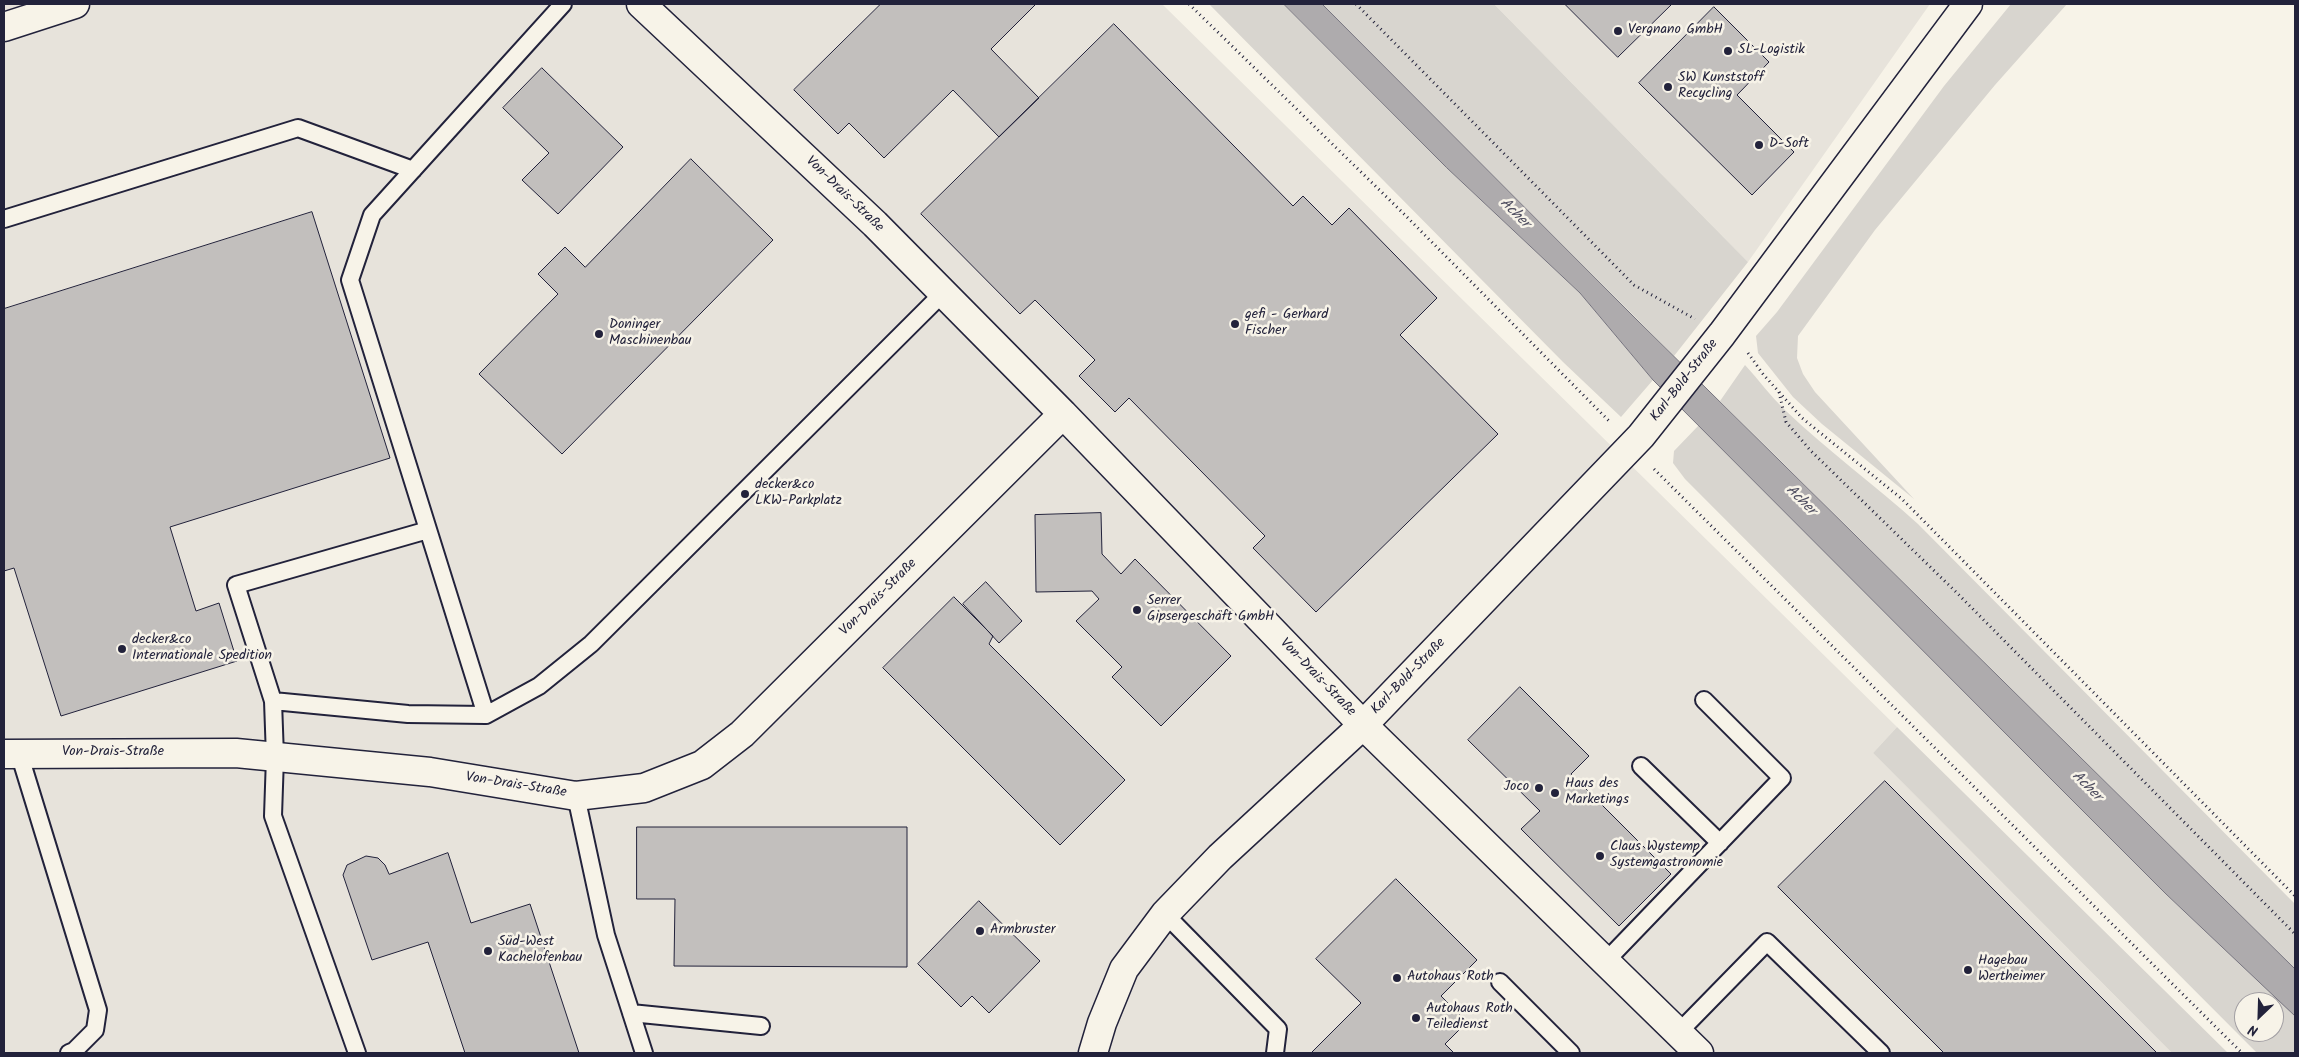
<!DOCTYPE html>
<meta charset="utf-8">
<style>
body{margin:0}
#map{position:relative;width:2299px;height:1057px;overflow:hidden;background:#f7f3e8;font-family:Kalam,sans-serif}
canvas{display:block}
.frame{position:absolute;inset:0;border:5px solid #22223b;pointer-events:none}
.north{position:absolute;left:2234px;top:992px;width:50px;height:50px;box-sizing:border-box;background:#f7f3e8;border:1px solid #a29fa3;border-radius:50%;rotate:204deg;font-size:14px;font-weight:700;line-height:20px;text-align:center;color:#22223b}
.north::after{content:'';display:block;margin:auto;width:18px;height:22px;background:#22223b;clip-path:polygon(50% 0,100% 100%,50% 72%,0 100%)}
</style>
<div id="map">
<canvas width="2299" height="1057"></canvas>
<div class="frame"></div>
<div class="north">N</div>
</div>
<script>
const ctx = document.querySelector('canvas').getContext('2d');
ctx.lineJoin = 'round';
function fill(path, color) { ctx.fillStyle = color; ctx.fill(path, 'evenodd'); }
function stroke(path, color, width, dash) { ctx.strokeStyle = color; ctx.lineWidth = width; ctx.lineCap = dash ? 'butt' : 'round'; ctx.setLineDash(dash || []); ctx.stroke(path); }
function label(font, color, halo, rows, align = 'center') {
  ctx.font = font + ' Kalam,sans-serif'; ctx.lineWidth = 5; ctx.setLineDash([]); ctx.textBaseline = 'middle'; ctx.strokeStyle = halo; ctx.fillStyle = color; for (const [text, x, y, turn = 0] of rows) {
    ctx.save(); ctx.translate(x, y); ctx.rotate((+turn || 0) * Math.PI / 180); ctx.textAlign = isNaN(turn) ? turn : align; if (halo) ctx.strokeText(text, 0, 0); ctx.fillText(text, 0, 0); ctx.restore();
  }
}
fill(new Path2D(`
 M4 4H1162L1897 727 1873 753 2172 1053H4Z
 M1494 4H1930L1748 262Z`), '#e7e3db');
fill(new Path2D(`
 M1209 4H1284L1447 168 1580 293 1653 380 1621 417 1563 362Z
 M1322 4H1494L1748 262 1674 356Z
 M2011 4H2067L1995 85 1875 230 1798 336 1797 358 1803 374 1815 392 1914 499 1822 424 1793 397 1758 353 1756 336 1777 312 1944 86Z
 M1745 365C1759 380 1771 397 1786 411 1828 451 1875 485 1918 524L2295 904V969L1720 401Z
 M1699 425 2166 894 2289 1009 2295 1016V1053H2257L1685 479 1673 463 1674 451ZM2244 1002H2274V1032H2244Z
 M1897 727 2228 1053H2172L1873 753Z`), '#d8d5cf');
const water = new Path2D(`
 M1284 4H1322L1636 319 2295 969V1016L2166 894 2030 758 1653 380 1580 293 1447 168Z`);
fill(water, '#aeabad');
stroke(water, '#76747f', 1);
const building = new Path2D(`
 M881 4H1036L991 49 1039 98 999 137 953 90 884 158 849 123 838 134 794 90Z
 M1565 4H1672L1618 57Z
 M1714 7 1769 62 1737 95 1794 152 1752 195 1639 83Z
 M1114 24 1293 206 1303 196 1332 225 1349 208 1437 298 1400 335 1498 434 1316 612 1253 548 1265 536 1129 398 1115 412 1079 376 1095 360 1035 300 1020 314 921 214Z
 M542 68 623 147 558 214 522 180 549 153 503 108Z
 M691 159 773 240 562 454 479 374 558 294 538 274 565 247 585 267Z
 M312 212 390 458 170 527 196 611 219 603 237 661 61 716 14 568 4 571V309Z
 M1101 513 1102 554 1121 574 1135 559 1231 656 1161 726 1112 677 1122 667 1076 621 1099 599 1092 591 1036 592 1035 515Z
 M986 582 1022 621 999 643 963 604Z
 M954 597 993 636 989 644 1125 780 1060 845 883 668Z
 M1520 687 1589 756 1571 774 1671 874 1619 926 1521 829 1540 811 1468 740Z
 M1885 781 2157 1053H1944L1778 887Z
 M637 827H907V967L674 966 675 899H637Z
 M448 853 471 923 530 904 579 1053H465L428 942 372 960 343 875 347 865 366 856 378 858 385 865 389 874Z
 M1396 879 1477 960 1441 996 1467 1022 1445 1044 1454 1053H1311L1361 1003 1316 959Z
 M979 901 1040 961 989 1013 972 996 961 1007 918 964Z`);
fill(building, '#c2bfbd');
stroke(building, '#22223b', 1);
const lane = new Path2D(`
 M4 219 298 128 413 170
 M273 701 408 714 486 715 539 686 591 644 943 293
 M486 715 350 280 372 215 563 4
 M19 753 98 1010 95 1030 74 1051 69 1053
 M1641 766 1720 843
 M576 796 606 935 644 1053
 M1165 914 1278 1029 1275 1053
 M1605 962 1782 778 1704 700
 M1500 982 1571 1053
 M631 1013 761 1026
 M1678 1033 1767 942 1881 1053
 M357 1053 273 816 275 757 273 701 236 585 428 530`);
const street = new Path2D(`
 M4 27 75 4
 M1063 414 1363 725 1699 1053
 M4 754 236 753 430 772 576 796 644 788 702 765 742 734 1063 414 875 224 641 4
 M1093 1053 1102 1023 1124 969 1165 914 1220 857 1363 725 1641 436 1722 334 1968 4`);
stroke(lane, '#22223b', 20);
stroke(street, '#22223b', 31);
stroke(new Path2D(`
 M1189 4 1403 213 1611 423
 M1356 4 1634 285 1695 319
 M1748 353 1763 374 1802 418 1902 499 2295 896
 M1779 392 1786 422 1811 451 1956 592 2295 934
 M1654 469 2242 1053`), '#22223b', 3, [1, 4]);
stroke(lane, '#f7f3e8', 16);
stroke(street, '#f7f3e8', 28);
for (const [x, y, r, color] of [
 [1618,31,5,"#22223b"],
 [1728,51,5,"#22223b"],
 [1668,87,5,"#22223b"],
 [1759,145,5,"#22223b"],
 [1235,324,5,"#22223b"],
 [599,334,5,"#22223b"],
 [745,494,5,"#22223b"],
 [1137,610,5,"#22223b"],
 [122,649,5,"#22223b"],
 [1539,788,5,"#22223b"],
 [1555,793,5,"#22223b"],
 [1600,856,5,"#22223b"],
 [980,931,5,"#22223b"],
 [488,951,5,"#22223b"],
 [1968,970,5,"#22223b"],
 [1397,978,5,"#22223b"],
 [1416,1018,5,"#22223b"]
]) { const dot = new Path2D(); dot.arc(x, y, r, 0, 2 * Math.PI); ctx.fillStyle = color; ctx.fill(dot); stroke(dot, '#f7f3e8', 2); }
label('14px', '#22223b', '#f7f3e8', [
 ["Vergnano GmbH",1628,31],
 ["SL-Logistik",1738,51],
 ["SW Kunststoff",1678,79],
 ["Recycling",1678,95],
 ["D-Soft",1769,145],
 ["gefi - Gerhard",1245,316],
 ["Fischer",1245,332],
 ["Doninger",609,326],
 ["Maschinenbau",609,342],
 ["decker&co",755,486],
 ["LKW-Parkplatz",755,502],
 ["Serrer",1147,602],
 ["Gipsergeschäft GmbH",1147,618],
 ["decker&co",132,641],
 ["Internationale Spedition",132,657],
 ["Haus des",1565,785],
 ["Marketings",1565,801],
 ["Joco",1529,788,"right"],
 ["Claus Wystemp",1610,848],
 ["Systemgastronomie",1610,864],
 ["Armbruster",990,931],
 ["Süd-West",498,943],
 ["Kachelofenbau",498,959],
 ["Hagebau",1978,962],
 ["Wertheimer",1978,978],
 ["Autohaus Roth",1407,978],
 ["Autohaus Roth",1426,1010],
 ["Teiledienst",1426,1026]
], 'left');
label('14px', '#22223b', '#f7f3e8', [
 ["Von-Drais-Straße",844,195,44],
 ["Karl-Bold-Straße",1685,381,-52],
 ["Von-Drais-Straße",879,598,-45],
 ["Karl-Bold-Straße",1409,677,-46],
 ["Von-Drais-Straße",1317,678,46],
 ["Von-Drais-Straße",113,753],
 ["Von-Drais-Straße",516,786,9]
]);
label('italic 15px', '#535263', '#f7f3e8', [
 ["Acher",1514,214,45],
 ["Acher",1800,501,45],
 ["Acher",2086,787,45]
]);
</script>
